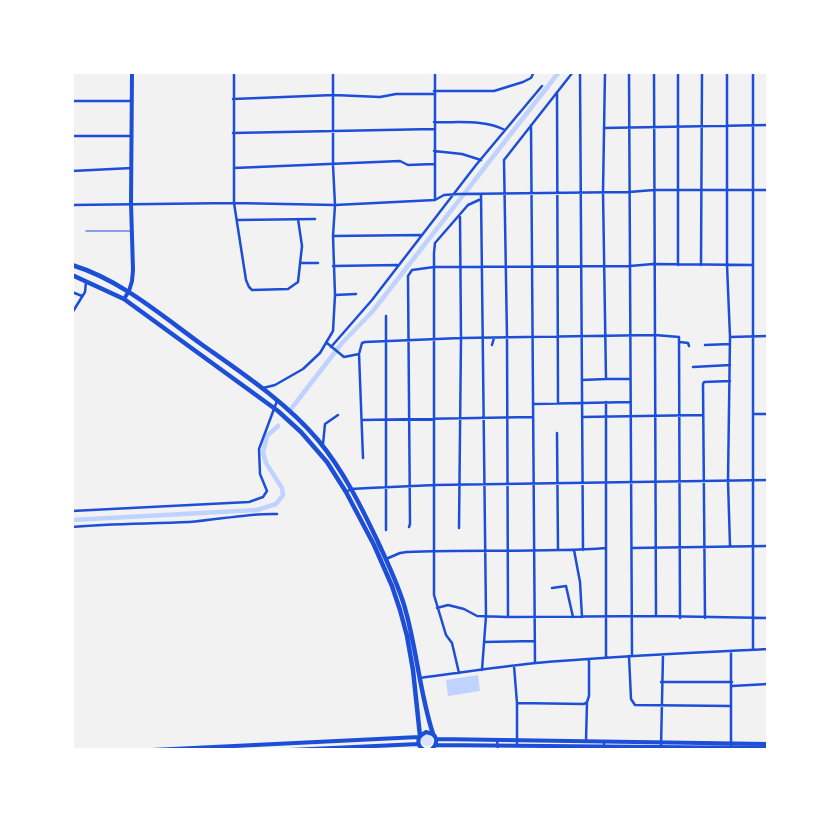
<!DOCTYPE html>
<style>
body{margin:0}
#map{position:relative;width:840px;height:822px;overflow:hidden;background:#f2f2f2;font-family:Overpass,sans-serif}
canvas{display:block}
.frame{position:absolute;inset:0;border:74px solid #fff;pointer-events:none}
</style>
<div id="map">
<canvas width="840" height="822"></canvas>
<div class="frame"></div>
</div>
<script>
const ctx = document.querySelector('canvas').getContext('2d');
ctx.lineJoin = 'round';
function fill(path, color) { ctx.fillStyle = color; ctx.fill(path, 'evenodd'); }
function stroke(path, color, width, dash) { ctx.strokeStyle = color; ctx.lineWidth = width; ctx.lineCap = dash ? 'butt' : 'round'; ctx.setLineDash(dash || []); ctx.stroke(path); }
fill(new Path2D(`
 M421 740a6 6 0 1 1 12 0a6 6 0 1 1-12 0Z`), '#dbe4f7');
fill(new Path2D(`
 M478 675 480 691 448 696 446 680Z`), '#bfd3fe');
stroke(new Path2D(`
 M291 409 342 343 372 312 559 72
 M72 520 257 510 276 504 283 495 282 488 266 463 263 453 267 436 278 426`), '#bfd3fe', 4.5);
stroke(new Path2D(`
 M86 231H132`), '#1d4ed8', 1);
stroke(new Path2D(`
 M234 72V203L246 280 249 287 252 290 288 289 298 282 302 246 298 219
 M435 72V200
 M580 72 583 550
 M629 72 632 656
 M654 72 656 616
 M727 72V265L730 337 728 481 730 546
 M753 72V649
 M434 91H494L523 82 531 78 534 72
 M557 92 558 402
 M233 99 334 95 380 97 396 94H434
 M72 101H132
 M434 122C458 123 484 119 505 130
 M531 125 535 663
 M604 128 768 125
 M233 133 434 129
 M72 136H132
 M434 151 462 154 481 160
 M234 168 400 161 408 165 434 164
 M72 171 132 168
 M481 194 486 616 482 670
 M72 205 234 203 335 205 435 200 444 195 459 194 629 192 654 190H768
 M237 220 315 219
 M333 236 421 235
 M301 263H318
 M678 265V72
 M701 265 702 72
 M333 266 397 265
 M72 292 82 296
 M335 295 356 294
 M72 313 85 292 86 282
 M386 316V530
 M730 337 768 336
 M680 342 688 343 689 346
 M327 343 344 357 359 354
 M492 345 494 338
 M705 345 730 344
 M331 347 372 300 476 165 542 86
 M693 367 730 365
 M606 379H630
 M582 380 606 379 603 192 605 72
 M263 388 275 385 303 369 320 353 333 331 335 295 333 236 335 205 333 165V72
 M606 402V657
 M533 404 631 402
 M753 414H768
 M582 417 703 415
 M362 420 532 417
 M557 433 558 550
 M323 444 325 424 338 415
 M363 458 359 354 362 343 365 342 461 338 655 335 679 337 680 618
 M346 492 351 489 369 488 435 485 768 480
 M72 511 249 502 263 497 267 491 260 474 259 449 277 401
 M72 527C111 523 150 524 189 522 217 520 249 513 277 514
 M409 527 410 524 408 276 412 270 434 267 630 266 653 264 753 265
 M459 528 461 338 460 217
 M632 548 768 546
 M574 550 580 582 582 617
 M386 559 400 553 407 552C474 549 540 553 606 548
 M552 588 566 586 573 617
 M437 608 448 605 464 609 477 616 508 617 656 616 768 618
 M508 617 507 338 504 160 573 72
 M705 618 703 384 704 382 730 381
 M484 642 535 641
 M629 656 631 699 635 705 731 706
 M514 666 517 703
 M459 673 452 643 446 635 434 595V253L435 243 468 205 481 199
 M420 678C458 673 497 667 536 663 613 656 690 653 768 649
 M661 682H732
 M732 686 768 684
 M497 740 498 750
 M586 741 587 702
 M604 742V750
 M517 746V703L584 704 587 702 589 696V659
 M661 747 663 655
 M731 748V651`), '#1d4ed8', 2.5);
stroke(new Path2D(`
 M124 299 129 291 132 281 133 270 131 203 132 72`), '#1d4ed8', 4);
stroke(new Path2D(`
 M437 739 768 744
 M436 745 768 748
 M152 750 419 737
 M290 750 418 744
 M424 750C418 747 417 741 420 736L426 732 433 734C438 739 437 745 431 750`), '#1d4ed8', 4);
stroke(new Path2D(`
 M72 265C121 280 161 315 201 344 242 373 286 402 318 440 343 470 361 506 378 542 388 564 400 588 406 612 417 652 420 694 433 734
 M72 275 124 299 278 411 301 432 327 462 346 492 374 545 392 586 400 610 407 636 413 670 420 736`), '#1d4ed8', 4.5);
</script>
